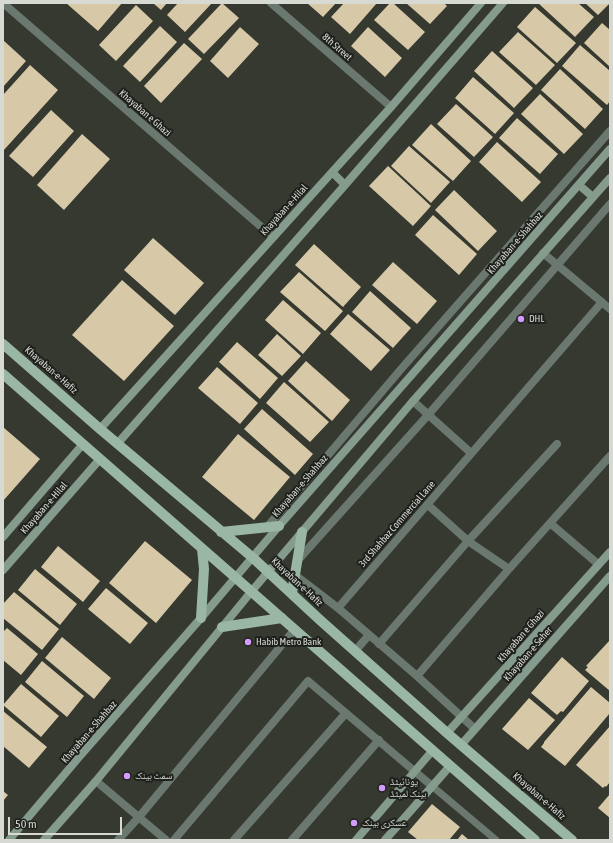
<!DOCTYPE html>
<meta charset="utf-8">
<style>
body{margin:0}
#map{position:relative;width:613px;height:843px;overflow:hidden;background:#363930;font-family:"Asap Condensed",sans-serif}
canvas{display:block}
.frame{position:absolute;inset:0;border:4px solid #d7d9d3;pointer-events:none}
.scale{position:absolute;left:8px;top:817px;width:114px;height:18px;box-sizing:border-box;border:2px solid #d7d9d3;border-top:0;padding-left:5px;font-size:12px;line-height:14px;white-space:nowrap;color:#d7d9d3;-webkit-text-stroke:3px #1e201c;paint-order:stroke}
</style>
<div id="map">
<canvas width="613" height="843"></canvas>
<div class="frame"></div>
<div class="scale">50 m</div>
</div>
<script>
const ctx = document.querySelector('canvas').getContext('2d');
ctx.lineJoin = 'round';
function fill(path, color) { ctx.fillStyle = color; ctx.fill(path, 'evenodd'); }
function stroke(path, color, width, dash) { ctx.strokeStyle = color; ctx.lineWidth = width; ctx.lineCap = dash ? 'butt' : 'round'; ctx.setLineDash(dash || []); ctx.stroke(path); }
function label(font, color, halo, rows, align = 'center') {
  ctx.font = font + ' "Asap Condensed","Noto Naskh Arabic",sans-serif'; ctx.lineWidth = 4; ctx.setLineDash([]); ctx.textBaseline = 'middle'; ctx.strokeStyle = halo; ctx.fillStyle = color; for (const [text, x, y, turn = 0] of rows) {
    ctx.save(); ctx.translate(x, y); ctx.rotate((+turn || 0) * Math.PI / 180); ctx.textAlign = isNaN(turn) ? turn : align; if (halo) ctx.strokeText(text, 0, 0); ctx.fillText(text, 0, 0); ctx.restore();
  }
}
fill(new Path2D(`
 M66 3H122L98 31Z
 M153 3H167L161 10Z
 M178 3H212L185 32 167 15Z
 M222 3 239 18 204 54 188 39Z
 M307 3H336L323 17Z
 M344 3H377L350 34 331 17Z
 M390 3H393L425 32 408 50 374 20Z
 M406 3H444L447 6 430 24Z
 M538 3H578L594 17 575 37Z
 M585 3H610L598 15Z
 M136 5 153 21 116 61 99 45Z
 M535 7 576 43 557 63 517 27Z
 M602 23 610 30V67L584 43Z
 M160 26 177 42 140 82 123 66Z
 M240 27 259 44 228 78 210 61Z
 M368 27 402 58 385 77 351 46Z
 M518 32 555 65 536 85 499 52Z
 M3 40 26 61 3 87Z
 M184 43 202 59 161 103 144 86Z
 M580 45 610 71V101L607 105 562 66Z
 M492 51 533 88 514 108 474 71Z
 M30 65 58 90 3 151V95Z
 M560 69 603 109 585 129 541 90Z
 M473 77 514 113 495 134 455 98Z
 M540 94 583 134 564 154 521 114Z
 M456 104 493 137 474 157 437 124Z
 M51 110 74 131 33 177 9 156Z
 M517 118 558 154 540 174 499 138Z
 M431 124 471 161 453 181 412 145Z
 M82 134 110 159 64 210 37 185Z
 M497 142 541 182 522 202 479 162Z
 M409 146 450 182 431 203 391 166Z
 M388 166 431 206 413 226 369 186Z
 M454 190 497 231 478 251 435 210Z
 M433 215 477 254 459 275 415 235Z
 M153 238 204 283 175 315 124 270Z
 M314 244 361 287 343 307 295 265Z
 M393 262 437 301 417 324 372 285Z
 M299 272 343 311 325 331 280 292Z
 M122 280 174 326 124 381 72 335Z
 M370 291 411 328 393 348 352 312Z
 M283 300 321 333 303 354 265 320Z
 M348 314 390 350 371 371 330 334Z
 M277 334 301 356 282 376 258 355Z
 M237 342 278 378 260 399 219 362Z
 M306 361 350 400 332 421 288 381Z
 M217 367 258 403 240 424 198 388Z
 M284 382 329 422 310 442 266 403Z
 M262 409 313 454 295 475 244 429Z
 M3 427 40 459 3 501Z
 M238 434 290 477 254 520 202 477Z
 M145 541 192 580 156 623 109 583Z
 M58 546 100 581 83 602 41 567Z
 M35 569 77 604 60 625 18 590Z
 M106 588 148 623 130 644 88 609Z
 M14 592 59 629 42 650 3 618V604Z
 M7 628 38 654 21 675 3 660V632Z
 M62 637 111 678 94 699 45 658Z
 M610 640V691L585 670 588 667 586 666Z
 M562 657 589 681 563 712 561 711 557 715 531 693Z
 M42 661 84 696 67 717 25 682Z
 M21 684 59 716 41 737 3 705Z
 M591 687 610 703V713L565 766 541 747 544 743V742Z
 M529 698 555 720 528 750 502 729Z
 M3 711 47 747 29 768 3 746Z
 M610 726V782L606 787 605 786 603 788 576 765Z
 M3 791 8 795 3 801Z
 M610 794V818L598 808Z
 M432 804 460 827 449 840H418L408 832Z
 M462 834 469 840H457Z`), '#d7c9a8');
stroke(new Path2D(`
 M432 786 496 840`), '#6a786f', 7);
stroke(new Path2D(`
 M3 3 273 237
 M271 3 391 107
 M543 253 610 309
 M413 401 471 453
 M428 505 468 541 509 569
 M550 523 598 564
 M267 527 402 368 610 131
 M298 560 428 415 610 204
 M295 575 338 608 417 676 475 729
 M338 608 602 302
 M379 644 468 541 557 444
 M355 651 369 635
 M417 676 509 569 610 456
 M96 781 166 840
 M118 840 139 817 295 629
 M174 840 308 681 432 786
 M234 840 346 713
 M292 840 379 740`), '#6a786f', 8);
stroke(new Path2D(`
 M332 172 345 185
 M579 185 593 197
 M100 429 391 107 481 3
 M118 443 345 185 503 3
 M3 537 83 444
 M3 570 100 459
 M447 733 610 552
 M461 745 610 576
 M9 840 80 756 201 618 279 526 610 149
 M44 840 96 781 251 592 413 401 610 178
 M356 840 433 750
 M385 840 450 766`), '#859b8d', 8);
stroke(new Path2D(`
 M3 344 100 429 252 557 320 620 447 733 572 840
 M3 374 535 840
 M221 532 279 526
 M292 593 302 532
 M201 618 204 569 202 549
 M222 627 282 618`), '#9ab6a4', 10);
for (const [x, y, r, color] of [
 [521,319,4,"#d29cfd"],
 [248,642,4,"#d29cfd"],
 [127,776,4,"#d29cfd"],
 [382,788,4,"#d29cfd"],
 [354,823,4,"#d29cfd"]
]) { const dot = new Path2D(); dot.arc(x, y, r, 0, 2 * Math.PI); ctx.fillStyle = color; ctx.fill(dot); stroke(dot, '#1e201c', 1.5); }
label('10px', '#d7d9d3', '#1e201c', [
 ["8th Street",337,47,41],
 ["Khayaban e Ghazi",145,113,41],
 ["Khayaban-e-Hilal",284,210,-48],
 ["Khayaban-e-Shahbaz",515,243,-49],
 ["Khayaban-e-Hafiz",51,370,41],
 ["Khayaban-e-Shahbaz",300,486,-49],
 ["Khayaban-e-Hilal",44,508,-49],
 ["3rd Shahbaz Commercial Lane",397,524,-49],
 ["Khayaban-e-Hafiz",297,582,43],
 ["Khayaban e Ghazi",521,636,-49],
 ["Khayaban-e-Seher",528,654,-49],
 ["Khayaban-e-Shahbaz",89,732,-49],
 ["Khayaban-e-Hafiz",539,796,41]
]);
label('10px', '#d7d9d3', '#1e201c', [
 ["DHL",529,319],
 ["Habib Metro Bank",256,642],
 ["سمٹ بینک",135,776],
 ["یونائیٹڈ",390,782],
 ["بینک لمیٹڈ",390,794],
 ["عسکری بینک",362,823]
], 'left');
</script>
